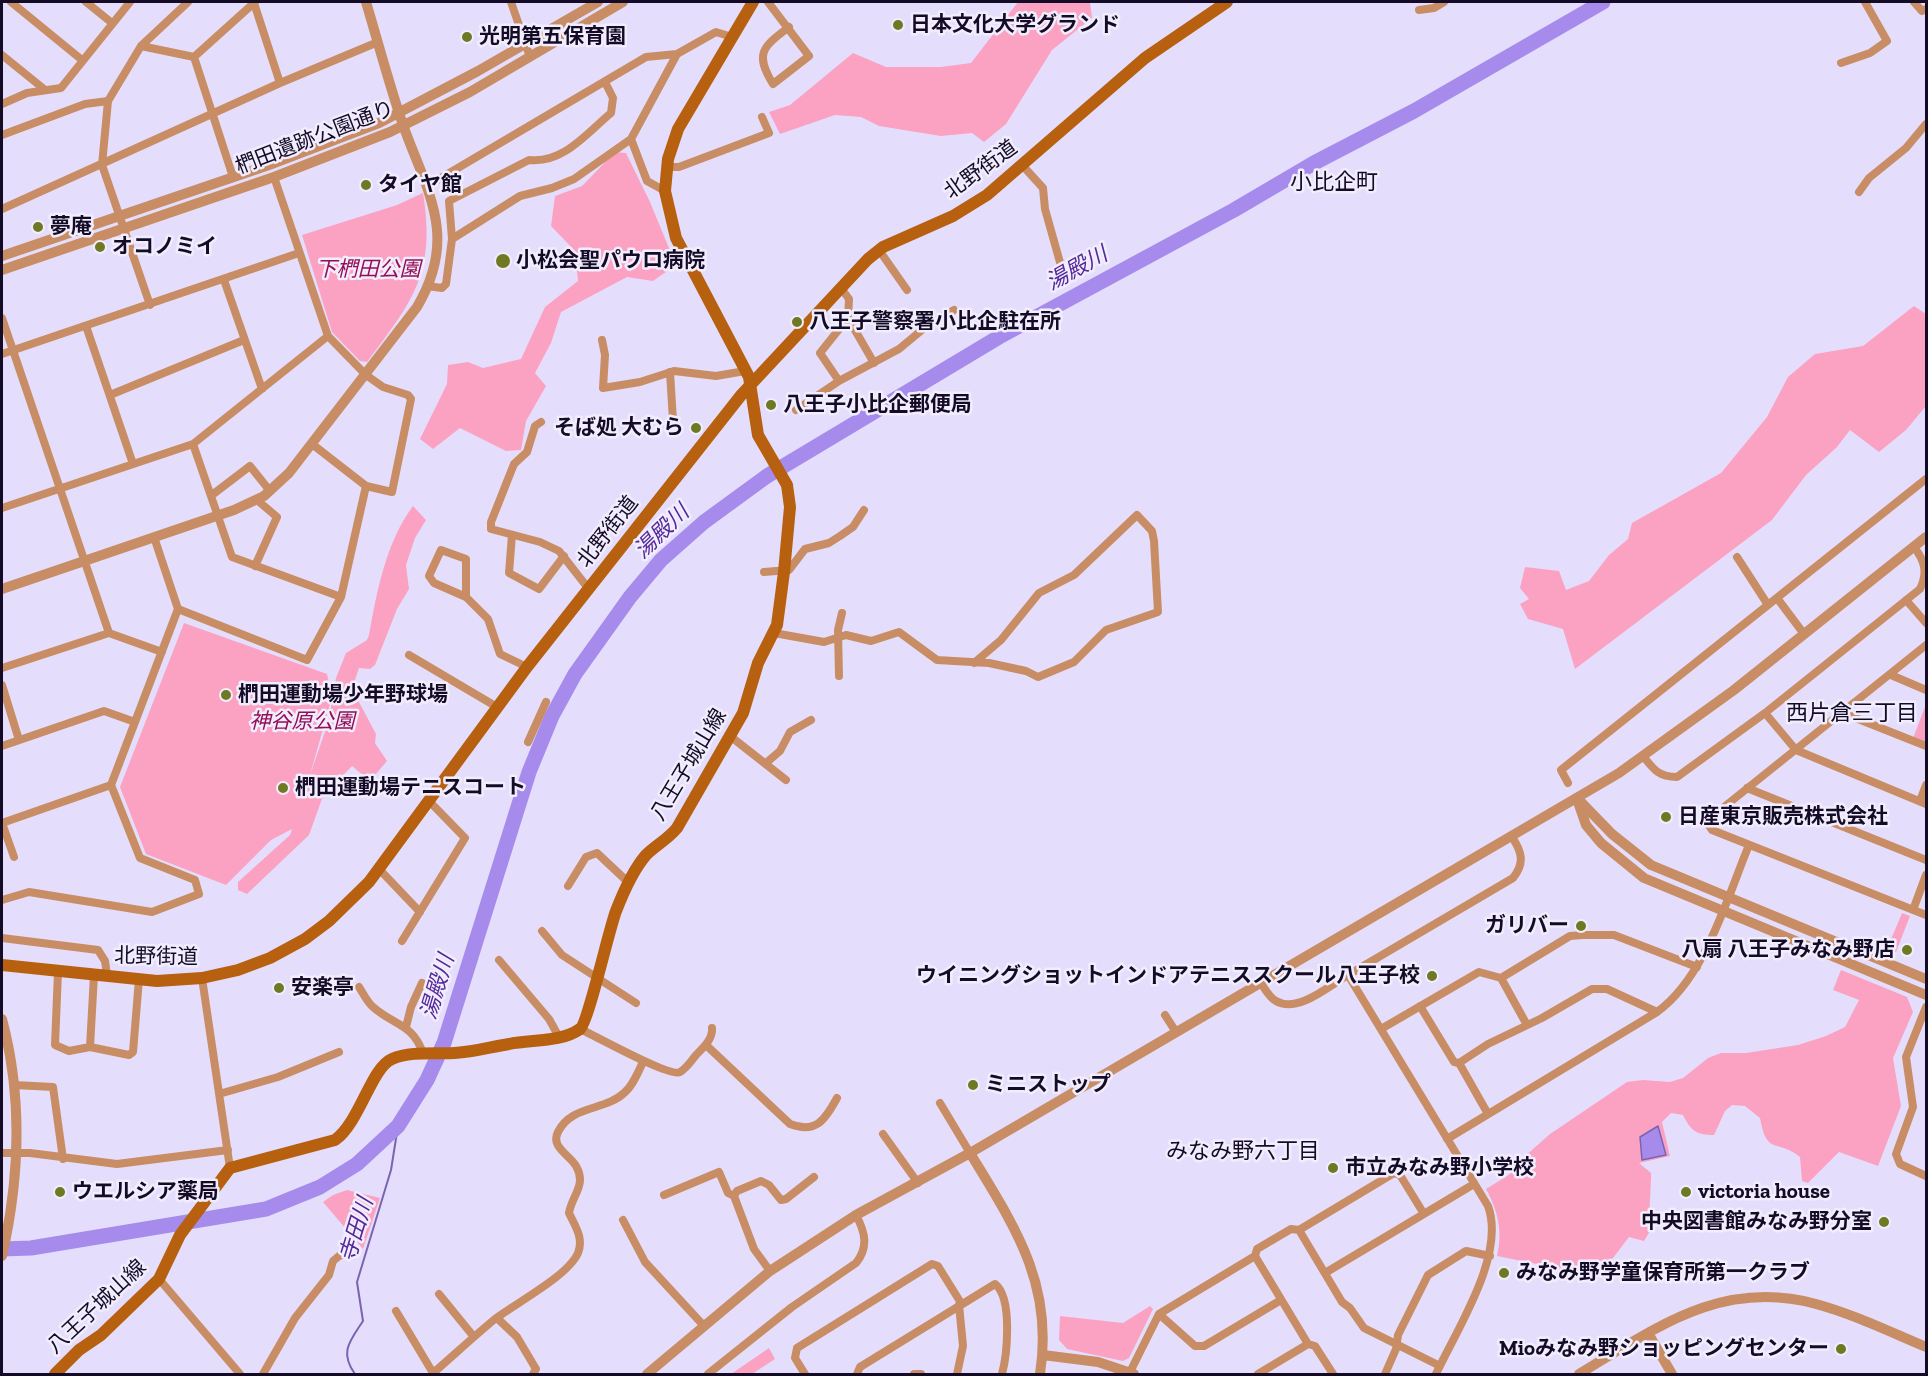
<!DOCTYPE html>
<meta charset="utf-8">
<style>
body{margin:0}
#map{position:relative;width:1928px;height:1376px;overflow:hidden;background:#e4defc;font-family:"Zilla Slab",serif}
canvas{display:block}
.frame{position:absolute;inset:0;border:3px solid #140c26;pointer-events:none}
</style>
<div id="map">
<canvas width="1928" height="1376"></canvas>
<div class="frame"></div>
</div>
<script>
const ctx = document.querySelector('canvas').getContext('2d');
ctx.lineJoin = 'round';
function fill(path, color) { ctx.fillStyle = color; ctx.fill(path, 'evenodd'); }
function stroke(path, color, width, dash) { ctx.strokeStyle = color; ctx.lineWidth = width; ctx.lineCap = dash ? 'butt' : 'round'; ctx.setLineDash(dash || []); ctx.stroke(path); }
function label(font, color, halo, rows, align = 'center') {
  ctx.font = font + ' "Zilla Slab","Noto Sans JP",serif'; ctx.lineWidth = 5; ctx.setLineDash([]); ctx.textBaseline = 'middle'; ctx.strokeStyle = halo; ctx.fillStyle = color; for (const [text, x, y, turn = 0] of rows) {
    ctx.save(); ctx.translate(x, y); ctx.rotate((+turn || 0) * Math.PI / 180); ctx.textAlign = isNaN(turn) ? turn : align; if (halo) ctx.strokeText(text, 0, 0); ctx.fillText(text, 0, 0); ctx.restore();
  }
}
fill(new Path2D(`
 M1018 2H1090L1092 18 1052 50 1006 124 984 142 972 133 941 136 879 126 861 117 835 115 780 134 769 112 790 105 853 53 886 67H941L971 63Z
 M615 152 626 153 650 202 676 265 653 281 627 277 561 312 551 343 535 373 546 386 526 421 521 450 506 451 460 428 433 449 420 439 447 384 448 365 468 362 483 368 521 359 545 307 578 281 575 251 551 226 555 196 582 186Z
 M423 193C436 273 413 301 367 362L360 361 332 332 302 235 397 205Z
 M1914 306 1926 314V406L1906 430 1879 452 1850 430 1837 447 1806 475 1772 520 1575 669 1563 629 1528 619 1520 604 1529 599 1520 588 1525 567 1559 571 1566 590 1589 581 1609 555 1628 539 1632 523 1721 473 1767 417 1788 377 1815 354 1863 346Z
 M413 506 426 520 415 538 406 565 409 589 397 609 375 665 370 669 359 668 352 689 376 734 375 743 387 761 370 781 352 766 323 796 309 835 247 894 238 890V882L290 835 292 829 271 840 226 885 146 854 120 787 184 623 327 674 332 697 310 775 329 720 336 678 346 653 367 640 369 635C377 591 386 542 413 506Z
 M1926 704V746L1912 741Z
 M1902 913 1910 916 1896 952 1887 949Z
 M1841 970 1907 997 1913 1012 1893 1058 1901 1106 1878 1166 1839 1152 1808 1183 1802 1181 1800 1157C1777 1138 1767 1157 1760 1118L1745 1106 1732 1105 1725 1111 1714 1135C1696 1135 1691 1131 1683 1115L1671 1113 1662 1122 1670 1156 1639 1163 1651 1173V1178L1649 1221 1652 1228 1644 1241 1629 1237 1613 1258 1586 1274 1497 1256C1503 1231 1498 1211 1486 1189L1510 1174 1524 1157 1550 1134 1627 1082 1643 1080 1670 1082 1683 1078 1708 1058 1721 1053H1746L1798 1045 1826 1036 1845 1027 1859 1000 1833 990Z
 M347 1190 380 1198 363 1249 323 1202 333 1195Z
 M1150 1306 1153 1309 1129 1358 1123 1361 1067 1349 1059 1340 1060 1316 1123 1323Z
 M769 1348 775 1359 752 1374H731Z`), '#fba2c3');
const water = new Path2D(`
 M1658 1126 1666 1155 1642 1160 1640 1137Z`);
fill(water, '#a68aec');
stroke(water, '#7a64b1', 1.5);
stroke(new Path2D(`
 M355 1374C339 1352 350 1341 363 1321L357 1282 391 1170 398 1126`), '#7a64b1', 2);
stroke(new Path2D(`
 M2 1249 31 1248 266 1209 320 1187 357 1164 398 1126 427 1080 444 1043 529 772 552 716 575 674 630 597 661 560 704 522 767 476 999 337 1234 210 1314 163 1414 111 1603 2`), '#a68aec', 15);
stroke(new Path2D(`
 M11 2 82 60
 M86 2 112 23
 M511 2 530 57
 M768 2 809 56 773 84C754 53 763 47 789 27
 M1914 2 1922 11 1926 9
 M254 3 280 83
 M1419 10 1434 8 1444 2
 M141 46 194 57
 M2 55 44 89
 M1841 63 1870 53 1887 41 1865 2
 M2 104 27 93 61 88 130 2
 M2 135 85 104 108 101
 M631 139 647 181 665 191
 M1023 166 1043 188 1045 209 1061 266
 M666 167H679L769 133 762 117
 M233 177 194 57 255 2
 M274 177 328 336 366 375 383 387 408 395 411 399 392 492 366 486
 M429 185 646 57 677 54
 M1859 192 1869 178 1906 148 1926 124
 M2 209 280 83 378 42
 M452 239 449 201 529 160C563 164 587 133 611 113L613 98 605 82
 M879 250 907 290
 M224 280 262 389
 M427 286 442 288 446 284 452 239 520 196 552 188 574 179 631 139 677 54 716 32 732 37
 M150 305 102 165 108 101 141 46 188 2
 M2 318 109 633
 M848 318 874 363
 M86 326 133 464
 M602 340 605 355 603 388 640 382 674 371 716 376 745 371
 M2 354 299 253
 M670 372 673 421
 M839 381 820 353 848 318 849 299 841 288
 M110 395 244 340
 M796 410 839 381 899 349 928 325 954 310
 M541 422 535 426 527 452 514 464 491 522V529L540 542 559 551 588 588
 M193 444 232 557 341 597
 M212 495 250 466 270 491
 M2 508 193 444 328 336
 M512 535 509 573 539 589 564 556
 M154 537 178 609 307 660 341 597 366 486 312 444
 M1737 557 1768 605
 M255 566 277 517 257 500
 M764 572 789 570 805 549 829 543 840 536 853 527 864 510
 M466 597 434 583 429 576 441 550 466 559V597L488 619 500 654 527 667
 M1777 598 1804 634
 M1906 600 1926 623
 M774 633 824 642 846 635 871 641 899 632 937 660 989 663 1026 671 1038 677 1074 662 1106 630 1158 612 1154 541 1152 531 1137 515 1074 575 1039 593 1001 640 974 663
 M1926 645 1709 819 1708 824 1712 830 1926 915
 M409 655 497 707
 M2 668 109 633 162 652
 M1891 675 1926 690
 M839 676 838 630 842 613
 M2 685 19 740
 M1765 713 1796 750 1926 804
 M1843 713 1926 746
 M730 736 786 780
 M528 742 546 702
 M2 746 104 711 135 722
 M1643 756C1654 770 1659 777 1677 777L1765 713 1920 589C1928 573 1925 561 1914 547
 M766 763 780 751 790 732 811 720
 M1568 783 1561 770 1926 479
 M1747 788 1926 860
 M1920 801 1926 785
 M2 823 111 785
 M2 823 14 857
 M379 869 420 912
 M568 886 586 857 597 853 629 883
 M2 900 29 892 152 912 199 894 195 880 140 858 111 785 178 609
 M1913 910 1926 875
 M542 931 562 955 636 1003
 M2 938 98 950 105 961 107 975
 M402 941 465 838 429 801
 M499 960 549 1019 559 1037
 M58 972 55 1045 69 1051 90 1047 94 975
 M1348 975 1513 878C1525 863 1522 852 1512 837
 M202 978 230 1168
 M1501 978 1527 1025
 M1261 983C1265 989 1269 997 1276 1001 1298 1014 1330 985 1348 975L1488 1206C1506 1255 1457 1329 1436 1374
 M359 987C363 993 367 1002 373 1007 393 1025 414 1024 423 1054
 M1420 1006 1454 1062 1459 1063 1488 1114
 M1926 1007 1906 1057 1913 1107 1896 1154 1900 1164 1926 1176
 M1165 1015 1176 1032
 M406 1027 411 1007 422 983
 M580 1029C596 1036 670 1078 680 1072 686 1069 692 1060 696 1055 703 1048 713 1039 712 1028
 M1381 1029 1479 972 1501 978 1570 936 1583 935H1614L1697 967
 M706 1045 790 1124C816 1134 825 1120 837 1098
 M90 1047 129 1055 133 1052 139 979
 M1459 1063 1488 1044 1542 1018 1592 989H1607L1657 1012
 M14 1085 53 1087 63 1159
 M219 1094 278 1077 339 1052
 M940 1103 970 1153
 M883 1134 918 1183
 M1447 1139 1657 1012C1705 978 1727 898 1749 845
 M2 1153H30L117 1164 228 1150
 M664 1195 719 1172 728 1193 734 1196 754 1249 770 1271
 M734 1196 737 1191 761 1181 769 1185 781 1200 786 1199 814 1177
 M623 1220 645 1262 704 1326
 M1299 1230 1342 1302 1350 1308 1364 1328 1440 1366
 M1255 1256 1308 1344 1315 1346 1333 1374
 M1325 1273 1474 1184
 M159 1279 240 1374
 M439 1294 474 1337
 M396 1311 433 1373
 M1159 1314 1195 1346H1204L1281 1300
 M497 1318 517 1337 536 1369 533 1374
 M263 1374 295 1318 329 1275 333 1261 339 1256 351 1252
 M432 1374C453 1356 473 1337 495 1319 516 1303 568 1276 578 1253 584 1238 575 1226 569 1213 572 1195 587 1185 576 1166 570 1155 550 1147 558 1132 571 1105 605 1111 624 1093 633 1086 638 1072 643 1062
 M708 1374 792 1307 856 1263C869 1247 865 1232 856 1215
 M805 1374 795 1358 797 1348 932 1264 938 1266 961 1303
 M857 1374 860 1367 995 1284C1013 1298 1007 1355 1002 1374
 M914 1374H921
 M957 1374 963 1346 959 1305
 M1129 1374 1159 1314 1255 1256 1257 1249 1291 1229 1299 1230 1394 1173 1400 1175 1424 1214
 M1258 1374 1308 1344
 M1385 1374 1396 1349 1398 1335 1428 1275 1466 1251 1490 1256`), '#c88d64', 8);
stroke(new Path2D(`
 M2 256 269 165 379 123 478 71 598 2
 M2 270 274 177 390 132 470 92 623 2
 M2 589 234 510 264 496 289 473 417 307C459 236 427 192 403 125 389 84 378 42 366 2
 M1577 799 1586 825 1601 843 1644 878 1926 995
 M1580 801 1612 834 1651 865 1926 979
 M2 1019C23 1098 20 1177 2 1256
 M970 1153C1015 1227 1054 1284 1040 1374
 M1648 1333 1672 1374
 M1043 1355 1098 1362 1134 1374
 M647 1374 770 1271 856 1215 970 1153 1619 773 1734 690 1926 537
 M1579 1374C1655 1329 1721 1278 1816 1304 1853 1314 1890 1332 1926 1347`), '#c88d64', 10);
stroke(new Path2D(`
 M2 965 157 981 202 978 238 970 270 958 305 939 329 921 369 882 527 667 742 394 868 259 883 247 953 216 987 195 1145 58 1227 2
 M55 1374 79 1350 101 1335 159 1279 180 1235 230 1168 335 1140C360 1122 371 1068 392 1059 410 1051 435 1054 455 1053 475 1052 490 1047 509 1044 531 1039 560 1043 580 1029 588 1023 609 929 616 911 623 893 633 870 646 855 656 845 667 840 677 828L743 713 758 663 777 625 784 572 790 507 787 485 758 435 749 377 676 238 665 191 668 159 678 129 753 2`), '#b66010', 12);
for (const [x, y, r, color] of [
 [898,25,6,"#6f7923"],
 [467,37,6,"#6f7923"],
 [366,185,6,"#6f7923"],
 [38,227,6,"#6f7923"],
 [100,247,6,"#6f7923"],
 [503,261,8,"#6f7923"],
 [797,322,6,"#6f7923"],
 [771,405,6,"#6f7923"],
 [696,428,6,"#6f7923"],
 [226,695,6,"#6f7923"],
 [283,788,6,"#6f7923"],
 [1666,817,6,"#6f7923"],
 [1581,926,6,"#6f7923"],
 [1907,950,6,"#6f7923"],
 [1432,976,6,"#6f7923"],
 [279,988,6,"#6f7923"],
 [973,1085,6,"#6f7923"],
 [1333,1168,6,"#6f7923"],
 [60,1192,6,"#6f7923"],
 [1686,1192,6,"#6f7923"],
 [1884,1222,6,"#6f7923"],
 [1504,1273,6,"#6f7923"],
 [1841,1349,6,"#6f7923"]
]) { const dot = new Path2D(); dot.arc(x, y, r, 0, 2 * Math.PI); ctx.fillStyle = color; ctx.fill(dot); stroke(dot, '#f1edfd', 2); }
label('bold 21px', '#140c26', '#f1edfd', [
 ["日本文化大学グランド",910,25],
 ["光明第五保育園",479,37],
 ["タイヤ館",378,185],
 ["夢庵",50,227],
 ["オコノミイ",112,247],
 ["小松会聖パウロ病院",516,261],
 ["八王子警察署小比企駐在所",809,322],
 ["八王子小比企郵便局",783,405],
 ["そば処 大むら",684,428,"right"],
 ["椚田運動場少年野球場",238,695],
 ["椚田運動場テニスコート",295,788],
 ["日産東京販売株式会社",1678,817],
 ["ガリバー",1569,926,"right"],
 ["八扇 八王子みなみ野店",1895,950,"right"],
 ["ウイニングショットインドアテニススクール八王子校",1420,976,"right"],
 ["安楽亭",291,988],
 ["ミニストップ",985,1085],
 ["市立みなみ野小学校",1345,1168],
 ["ウエルシア薬局",72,1192],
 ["victoria house",1698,1192],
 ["中央図書館みなみ野分室",1872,1222,"right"],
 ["みなみ野学童保育所第一クラブ",1516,1273],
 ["Mioみなみ野ショッピングセンター",1829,1349,"right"]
], 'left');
label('21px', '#140c26', '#f1edfd', [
 ["椚田遺跡公園通り",315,138,-21],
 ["北野街道",981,170,-36],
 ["北野街道",608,532,-52],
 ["八王子城山線",689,765,-59],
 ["北野街道",156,957,1],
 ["八王子城山線",97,1307,-43]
]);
label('italic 21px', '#940e56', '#f1edfd', [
 ["下椚田公園",368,270],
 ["神谷原公園",302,722]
]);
label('22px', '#140c26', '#f1edfd', [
 ["小比企町",1334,183],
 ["西片倉三丁目",1852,714],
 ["みなみ野六丁目",1243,1152]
]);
label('italic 22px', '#542899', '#f1edfd', [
 ["湯殿川",1077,269,-29],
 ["湯殿川",662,532,-44],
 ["湯殿川",438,987,-73],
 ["寺田川",357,1230,-73]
]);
</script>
